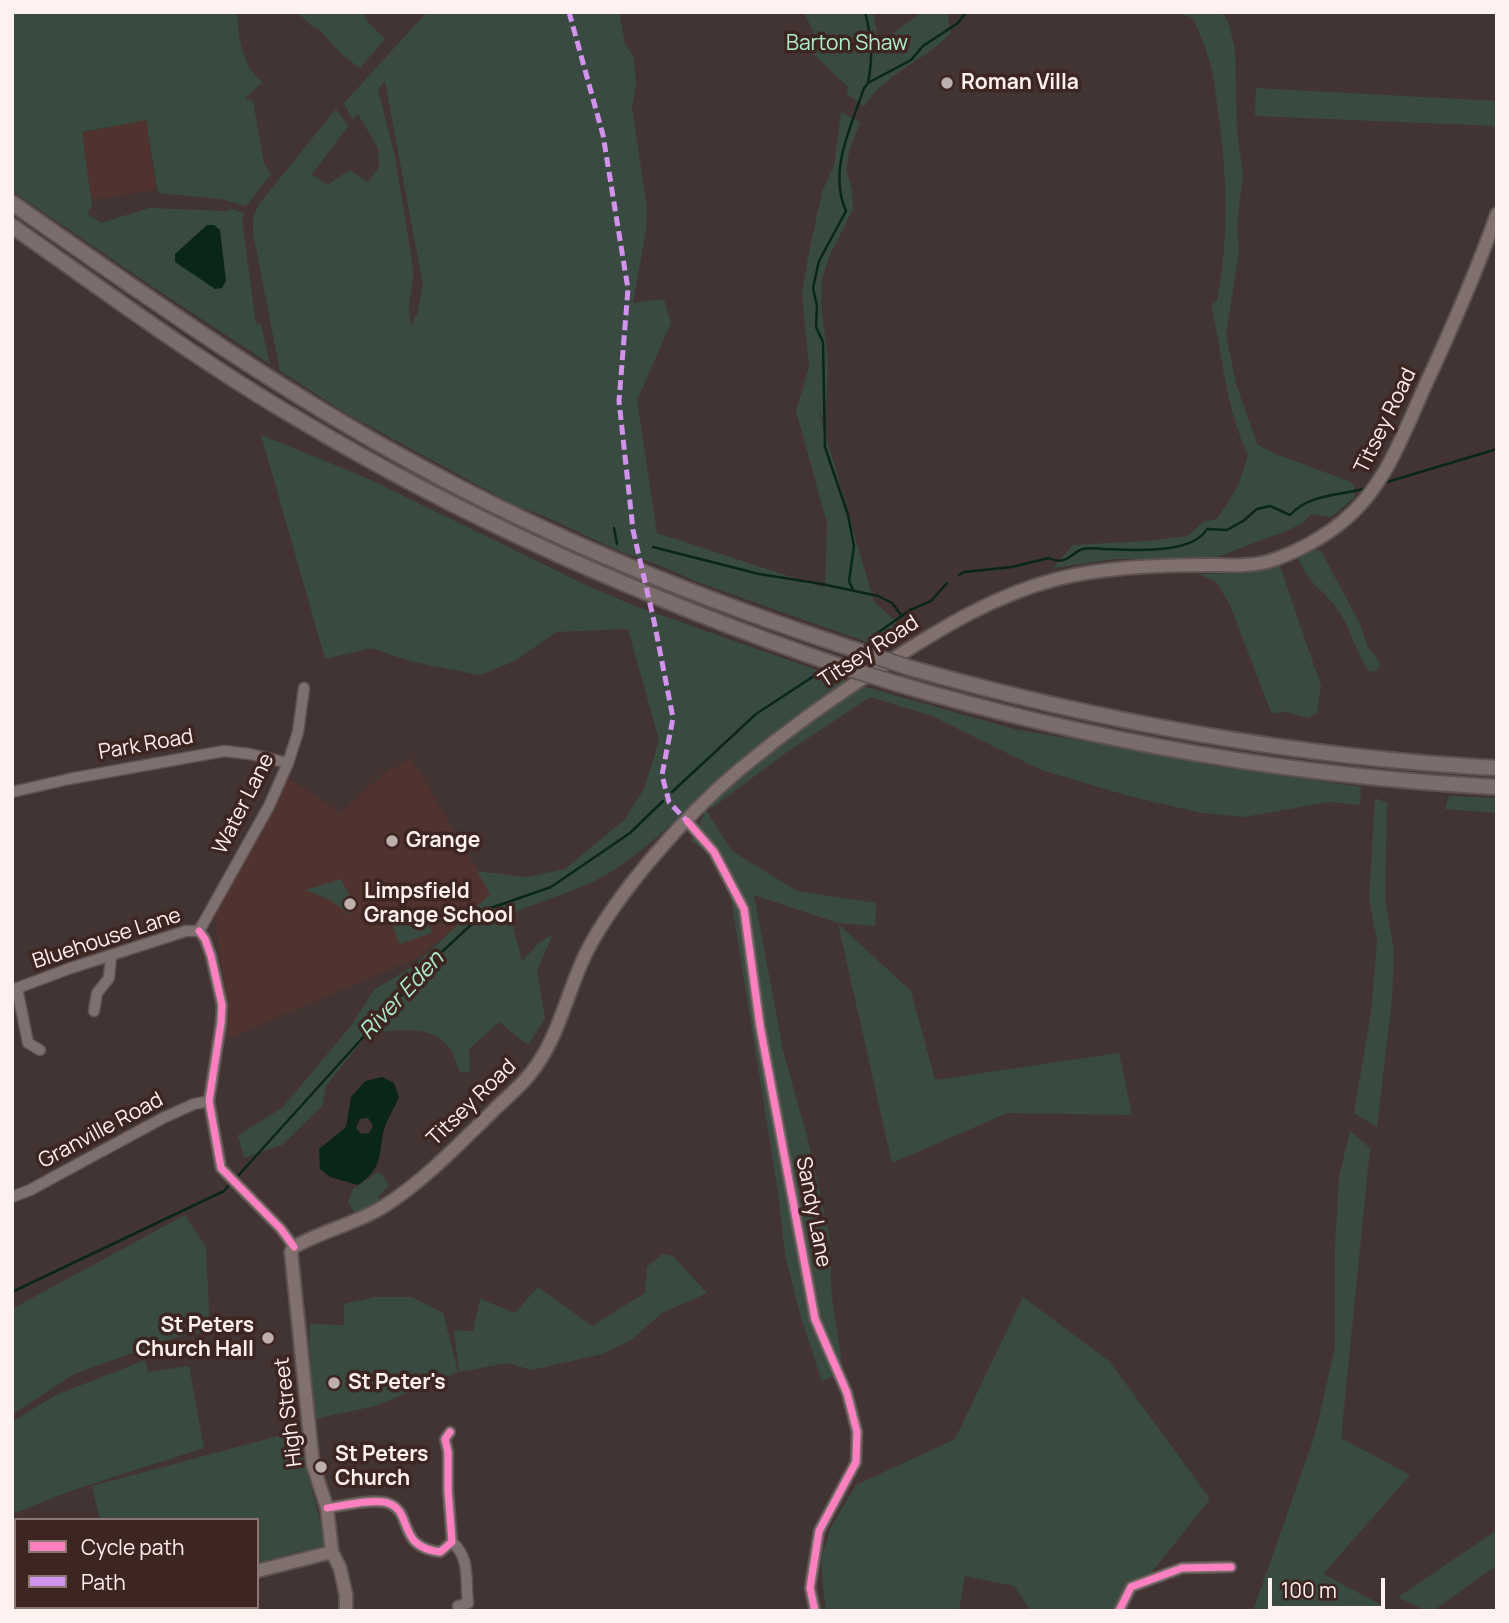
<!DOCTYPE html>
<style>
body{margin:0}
#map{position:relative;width:1509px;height:1623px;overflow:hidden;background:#423432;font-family:Manrope,sans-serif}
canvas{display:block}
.frame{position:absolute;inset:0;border:14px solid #fef1ef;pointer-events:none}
.legend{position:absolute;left:14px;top:1518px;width:245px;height:91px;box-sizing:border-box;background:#3d2522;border:2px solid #8a7774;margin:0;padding:9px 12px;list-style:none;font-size:21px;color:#fef1ef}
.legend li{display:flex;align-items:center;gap:14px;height:35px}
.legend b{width:35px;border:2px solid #8a7774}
.scale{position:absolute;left:1268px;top:1578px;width:117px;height:32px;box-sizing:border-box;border:4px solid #fef1ef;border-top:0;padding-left:9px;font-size:21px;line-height:24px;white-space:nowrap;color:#fef1ef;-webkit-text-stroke:5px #3d2522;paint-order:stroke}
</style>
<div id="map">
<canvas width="1509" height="1623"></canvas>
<div class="frame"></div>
<ul class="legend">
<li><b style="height:9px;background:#ff80c0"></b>Cycle path</li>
<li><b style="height:9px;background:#d193ec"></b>Path</li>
</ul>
<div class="scale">100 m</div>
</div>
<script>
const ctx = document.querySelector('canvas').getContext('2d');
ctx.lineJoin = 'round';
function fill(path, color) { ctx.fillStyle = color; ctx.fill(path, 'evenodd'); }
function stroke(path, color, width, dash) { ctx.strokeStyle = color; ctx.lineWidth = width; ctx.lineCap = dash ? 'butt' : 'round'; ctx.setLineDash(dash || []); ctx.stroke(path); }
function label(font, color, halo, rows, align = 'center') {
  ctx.font = font + ' Manrope,sans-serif'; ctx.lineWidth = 7; ctx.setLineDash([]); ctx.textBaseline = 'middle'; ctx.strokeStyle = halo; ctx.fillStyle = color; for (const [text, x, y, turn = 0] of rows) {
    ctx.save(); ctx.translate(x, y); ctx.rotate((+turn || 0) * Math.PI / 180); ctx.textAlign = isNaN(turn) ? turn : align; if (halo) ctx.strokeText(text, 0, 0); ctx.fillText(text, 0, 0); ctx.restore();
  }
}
fill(new Path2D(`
 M146 119 156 188 153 190 92 200 81 133Z
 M411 758 491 894 451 932 414 959 227 1039 229 1011 214 914 286 776 340 813 393 765 395 770Z`), '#50322f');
fill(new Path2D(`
 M12 12H237C238 37 242 66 262 82L245 99 253 101 264 164 271 174 246 206 221 199 158 193 146 120 82 132 92 205 87 214 101 223 149 208 226 211 231 209 244 213 242 220 256 324 261 325 270 364 153 287 12 191Z
 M297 12H362L368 22 385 39 360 68 341 54 316 26 315 29Z
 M427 12H619L625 44 634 58 636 86 632 107 647 209 646 230 633 303 664 299 671 323 637 400 657 533 825 588 827 523 796 411 809 367 802 294 808 257 822 192 834 165 841 112 860 122 850 149 846 169 852 190 853 209 830 255 822 279 821 303 828 361 826 421 819 412 874 602 901 626 889 650 697 582 664 567 621 552 544 516 516 506 347 414 280 371 253 233V218L259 204 336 109 348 126 312 174 327 185 350 170 368 182 379 167 378 148 358 114 352 120 344 103ZM385 81 423 286 417 315 414 317 413 327C403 309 415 288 413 268L395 157 378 89Z
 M804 12H873L880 47 895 32 922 12H947L951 33C926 60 883 74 864 107L847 94 848 87 811 52 817 40Z
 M1176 12H1221L1227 19 1235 48 1237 131 1243 174 1237 224 1239 251 1226 335 1236 384 1257 444 1273 453 1351 482 1355 488 1354 498 1331 517 1311 514 1303 523 1288 530 1220 556 1193 560 1115 559 1053 568 1073 545 1146 541 1188 536 1203 522 1217 519 1238 486 1248 455C1225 406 1223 356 1211 305L1217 301C1229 239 1227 179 1219 117 1216 99 1215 81 1210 63 1206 48 1199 33 1193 18Z
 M1256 88 1497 101V126L1255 116Z
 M261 435 369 479 590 587 635 606 845 680V684C801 711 759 741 721 777 689 808 658 839 621 865 588 890 546 897 510 915L522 961 540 942 553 934 537 971 545 1019 528 1045 499 1022 469 1049 470 1071 460 1073C457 1066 455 1058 452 1052 436 1022 395 1031 368 1033L326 1086 322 1106 282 1145 244 1158 238 1135 282 1108 350 1027 374 990 415 965 490 894 477 871 526 877 565 869 624 820 644 789 659 740 628 629 556 632 515 661 480 675 413 662 371 648 325 659Z
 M1315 550 1321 551 1360 624 1368 648 1378 659 1380 666 1376 671 1370 672C1361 663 1349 627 1340 613 1326 590 1308 586 1298 557Z
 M1280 566 1321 686 1317 713 1308 718 1282 711 1278 714 1271 712 1229 603 1216 582 1199 574 1244 573Z
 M862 686 1014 729 1125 748 1215 766 1361 787 1360 805 1330 802 1244 817 1202 813 1129 796 1041 770 932 716 870 697 787 752 712 808 706 806 776 747Z
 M1449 796 1497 798V813L1445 809Z
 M1375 798 1387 803 1385 900 1394 950 1392 999 1377 1127 1354 1113 1371 1012 1377 940 1369 899Z
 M706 810 732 851 797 891 876 903 875 926 838 923 754 895 783 1050 810 1148 829 1234 832 1298 843 1370 822 1382 802 1321 785 1255 778 1192 731 899 713 856 691 841Z
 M341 879 355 907 349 914 330 900 305 890Z
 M426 913 432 933 399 944 392 924Z
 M838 924 911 991 935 1080 1119 1053 1132 1115 1007 1113 892 1163Z
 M1350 1131 1370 1148 1341 1438 1410 1475 1323 1574 1385 1607 1383 1611H1253L1315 1435 1335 1347V1247L1339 1177Z
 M377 1173 382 1174 389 1185 378 1197 384 1204 356 1216 348 1201 353 1189Z
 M185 1215 206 1248 210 1331 177 1337 74 1374 12 1415V1309Z
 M662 1254 673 1256 707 1293 662 1313 631 1340 602 1354 531 1370 508 1363 459 1372 454 1330 473 1331 480 1299 515 1313 538 1287 592 1326 645 1293 647 1267Z
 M375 1297H412L443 1313 458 1372 375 1406 315 1419 309 1345 310 1324 344 1325V1304Z
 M1023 1297 1110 1362 1210 1499 1121 1611H1031L1014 1586 965 1576 959 1611H826L822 1577V1555L831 1527 856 1485 955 1439Z
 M145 1360 148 1372 189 1366 204 1448 70 1491 12 1514V1422L56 1395Z
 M297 1431 326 1545 257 1563V1520H100L92 1486Z
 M1497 1530V1565L1433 1611H1426L1398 1597Z`), '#394b41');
fill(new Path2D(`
 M207 225H214L220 230 226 281 222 288 215 289 175 262V254Z
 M382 1077 394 1083 399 1097C394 1109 386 1121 383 1133 379 1157 381 1170 358 1185L330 1177 320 1169 319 1149 346 1127 351 1097 365 1081ZM368 1118 373 1126 369 1133 361 1134 356 1128 360 1119Z`), '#0a2619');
stroke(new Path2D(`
 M865 12C872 38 873 57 868 83
 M1387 482 1497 449
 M614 528 617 544
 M653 547 759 574 822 584 878 596 892 603 902 616
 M959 575 964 572 1012 567 1049 558C1066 567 1073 551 1083 549 1089 547 1098 549 1104 549 1132 550 1192 555 1207 529L1227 530 1243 521 1257 509 1270 506 1290 515C1310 493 1340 496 1367 488
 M853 590 849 581 854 546 848 515 825 447 823 342 816 327 817 306 813 288 819 261 846 211C828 171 851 127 864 88L868 83 911 60 923 46 958 23 966 12
 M869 639 910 610 931 601 947 583
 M672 792 756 714 820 672
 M236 1178 432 961 488 909 551 887 630 833 663 801
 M12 1292 224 1191 229 1185`), '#0a2619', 2.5);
const minor = new Path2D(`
 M12 792 69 779 224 751 250 754 288 763
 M687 821 714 852 744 909 760 1026 815 1319 847 1393 857 1432 856 1462 819 1531 810 1588 815 1611
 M199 931 205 939 211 956 222 1005 221 1023 209 1101 221 1168 281 1229 294 1247
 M199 931 269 806 288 763 298 732 304 688
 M17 988 28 1043 40 1050
 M12 990 71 968 186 931H199
 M94 1011 97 993 109 978 111 956
 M12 1197 30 1190 163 1118 194 1104 209 1101
 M327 1508C342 1506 374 1498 388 1503 414 1512 396 1547 440 1552L452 1542 448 1490V1452L445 1439 450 1432
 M452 1542C471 1559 465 1580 468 1603L458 1606
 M1119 1611 1131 1587 1182 1568 1231 1567`);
const major = new Path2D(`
 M257 1571 332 1552
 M52 1611 66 1607
 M346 1611V1595L340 1568 332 1552 327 1508 313 1465 291 1252 294 1247C323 1230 357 1224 386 1205 426 1179 460 1143 494 1110 506 1098 520 1087 530 1074 559 1039 567 991 587 951 618 891 687 814 739 770 787 730 837 694 890 661 943 627 995 595 1057 579 1106 567 1158 565 1208 565 1230 565 1255 567 1276 559 1298 551 1324 537 1342 522 1385 488 1403 434 1425 386 1451 330 1476 273 1497 214`);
const highway = new Path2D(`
 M12 203C144 295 275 388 417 465 556 541 705 601 856 650
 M12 226C106 292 199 361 298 419 470 522 653 602 843 667
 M907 667C1099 722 1296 757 1497 768
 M895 683C1090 741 1293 776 1497 787`);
stroke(minor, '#5e5352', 13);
stroke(major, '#5e5352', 16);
stroke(highway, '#5e5352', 18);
stroke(minor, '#7e706e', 10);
stroke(major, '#80706e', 12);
stroke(highway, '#7a6d6b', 14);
const highwayBridge = new Path2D(`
 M856 650 907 667
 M843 667 895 683`);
stroke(highwayBridge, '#5e5352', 18, []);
stroke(highwayBridge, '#7a6d6b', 14);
stroke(new Path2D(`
 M569 12 603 135 628 289 619 401 633 530 654 621 673 718 662 775 669 802 687 821`), '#d193ec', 5, [10, 5]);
stroke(new Path2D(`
 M687 821 714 852 744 909 760 1026 815 1319 847 1393 857 1432 856 1462 819 1531 810 1588 815 1611
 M199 931 205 939 211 956 222 1005 221 1023 209 1101 221 1168 281 1229 294 1247
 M327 1508C342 1506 374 1498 388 1503 414 1512 396 1547 440 1552L452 1542 448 1490V1452L445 1439 450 1432
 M1119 1611 1131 1587 1182 1568 1231 1567`), '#ff80c0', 7);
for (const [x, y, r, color] of [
 [947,83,7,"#bcafad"],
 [392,841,7,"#bcafad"],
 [350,904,7,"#bcafad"],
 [268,1338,7,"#bcafad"],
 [334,1383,7,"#bcafad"],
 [321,1467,7,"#bcafad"]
]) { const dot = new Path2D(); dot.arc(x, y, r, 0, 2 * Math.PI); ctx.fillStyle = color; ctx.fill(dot); stroke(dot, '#3d2522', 2.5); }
label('21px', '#b0edcd', '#3d2522', [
 ["Barton Shaw",847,44]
]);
label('bold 21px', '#fef1ef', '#3d2522', [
 ["Roman Villa",961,83],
 ["Grange",406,841],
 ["Limpsfield",364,892],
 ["Grange School",364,916],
 ["St Peters",254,1326,"right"],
 ["Church Hall",254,1350,"right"],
 ["St Peter's",348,1383],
 ["St Peters",335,1455],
 ["Church",335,1479]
], 'left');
label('21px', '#fef1ef', '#3d2522', [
 ["Titsey Road",1386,421,-64],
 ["Titsey Road",869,652,-33],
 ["Park Road",146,745,-10],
 ["Water Lane",244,804,-63],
 ["Bluehouse Lane",107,939,-18],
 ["Titsey Road",472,1103,-44],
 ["Granville Road",101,1131,-28],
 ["Sandy Lane",813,1212,79],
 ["High Street",289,1412,-97]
]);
label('italic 23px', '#ace9c9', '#3d2522', [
 ["River Eden",402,996,-47]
]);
</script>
